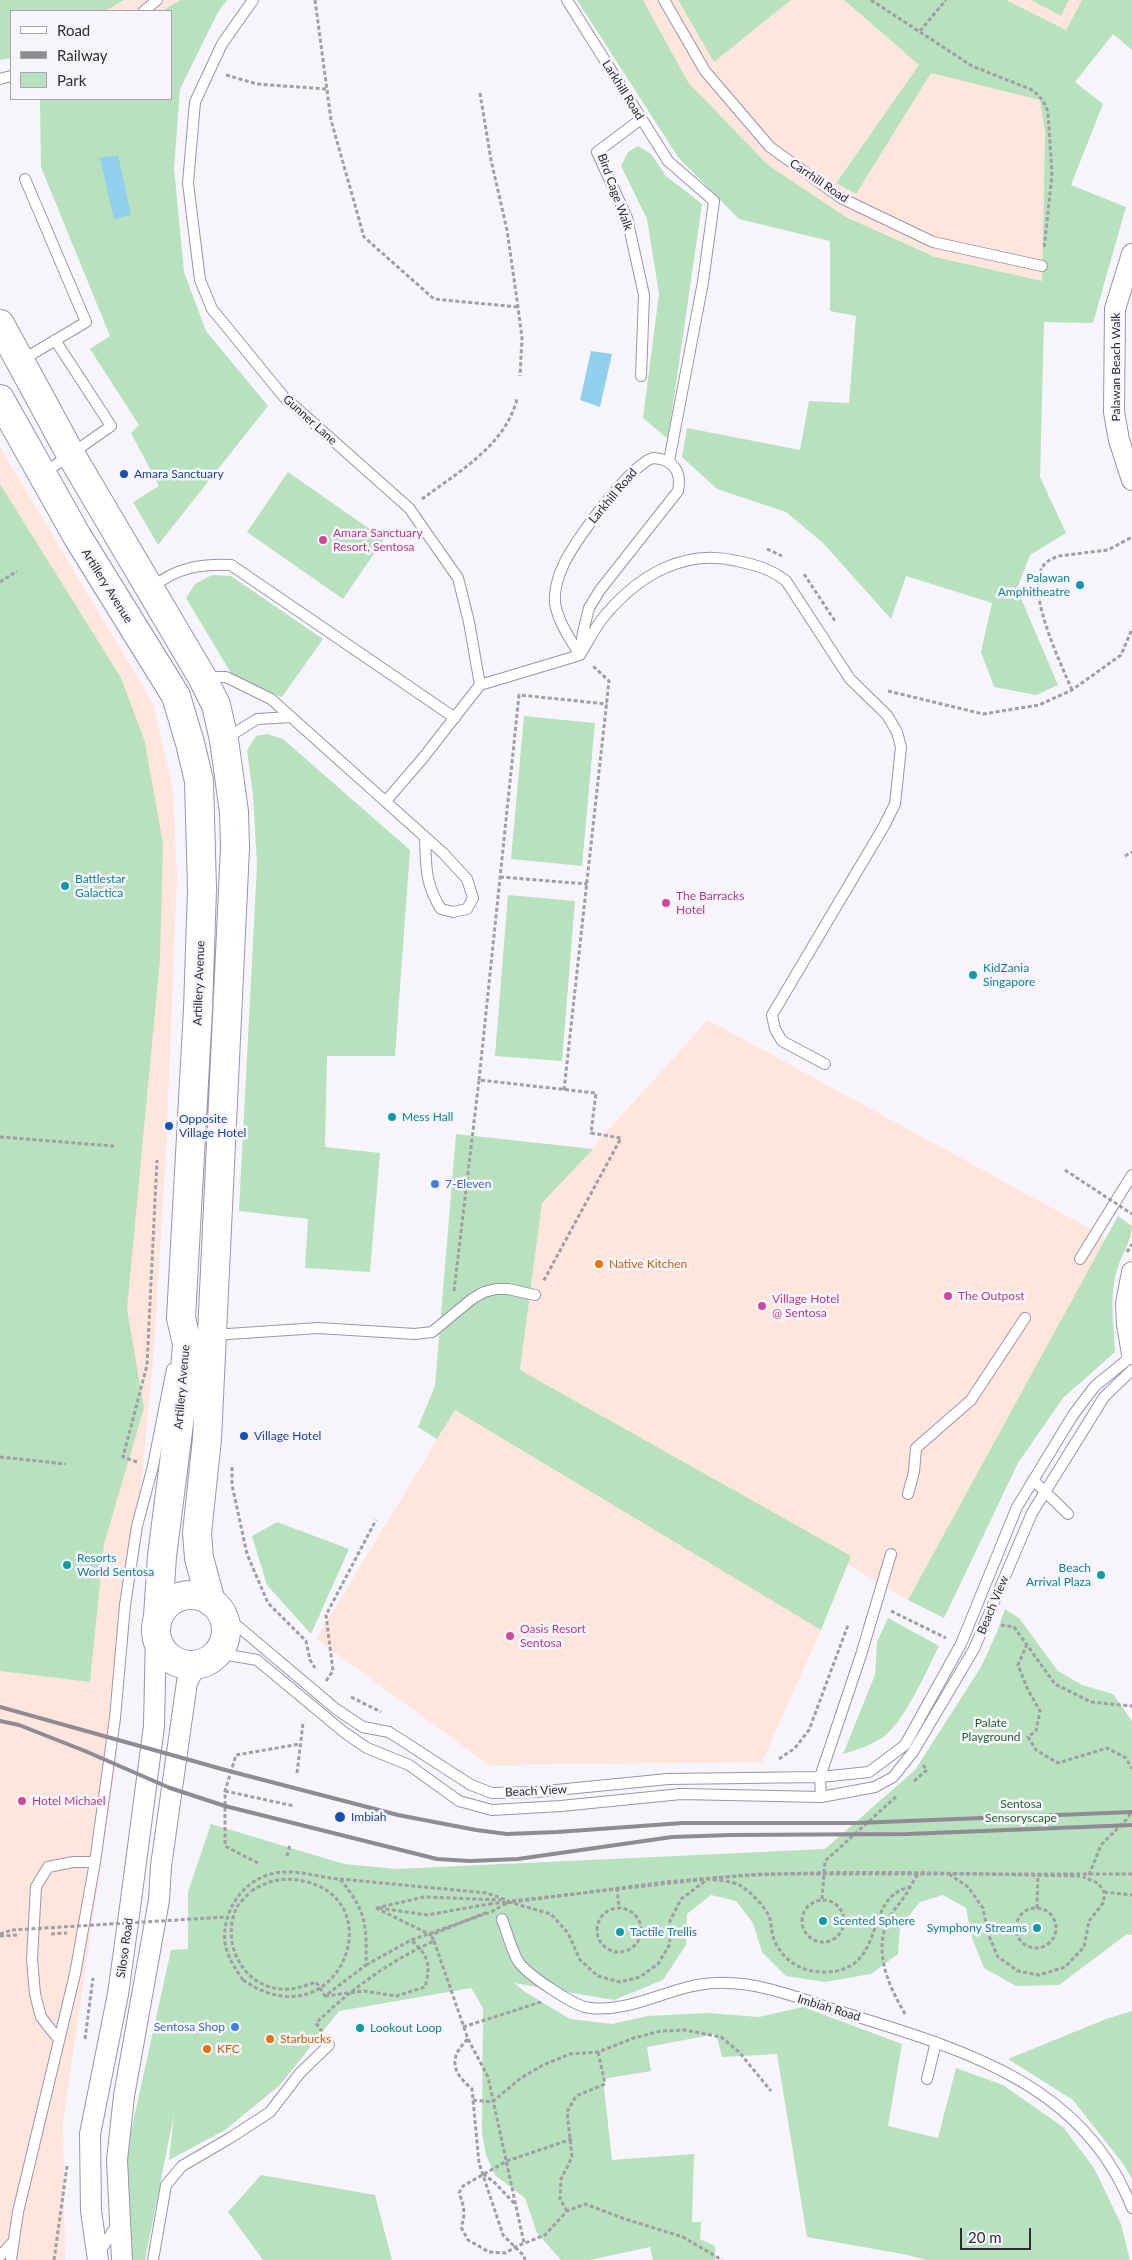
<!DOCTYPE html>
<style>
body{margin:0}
#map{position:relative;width:1132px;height:2260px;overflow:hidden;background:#f7f5fb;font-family:Lato,sans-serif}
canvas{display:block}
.legend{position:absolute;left:10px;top:10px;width:162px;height:90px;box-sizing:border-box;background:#f7f5fb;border:1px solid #a7a4ad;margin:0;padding:6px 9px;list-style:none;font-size:15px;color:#2f2b37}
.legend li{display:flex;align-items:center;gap:10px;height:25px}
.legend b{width:25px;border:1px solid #a7a4ad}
.scale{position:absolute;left:960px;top:2228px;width:71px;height:22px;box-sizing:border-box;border:2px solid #2f2b37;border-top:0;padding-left:6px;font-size:15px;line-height:18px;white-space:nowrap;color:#2f2b37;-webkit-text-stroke:4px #f7f5fb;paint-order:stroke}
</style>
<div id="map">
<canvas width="1132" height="2260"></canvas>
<ul class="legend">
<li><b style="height:6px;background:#fff"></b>Road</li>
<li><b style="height:6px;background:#8e8b94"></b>Railway</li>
<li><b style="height:14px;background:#b8e1bd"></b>Park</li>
</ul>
<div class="scale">20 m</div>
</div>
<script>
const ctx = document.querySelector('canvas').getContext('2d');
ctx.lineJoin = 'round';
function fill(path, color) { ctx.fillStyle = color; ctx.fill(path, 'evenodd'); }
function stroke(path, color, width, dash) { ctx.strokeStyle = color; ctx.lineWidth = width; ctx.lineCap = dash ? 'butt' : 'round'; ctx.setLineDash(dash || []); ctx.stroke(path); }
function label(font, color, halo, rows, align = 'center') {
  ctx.font = font + ' Lato,sans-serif'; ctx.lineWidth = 5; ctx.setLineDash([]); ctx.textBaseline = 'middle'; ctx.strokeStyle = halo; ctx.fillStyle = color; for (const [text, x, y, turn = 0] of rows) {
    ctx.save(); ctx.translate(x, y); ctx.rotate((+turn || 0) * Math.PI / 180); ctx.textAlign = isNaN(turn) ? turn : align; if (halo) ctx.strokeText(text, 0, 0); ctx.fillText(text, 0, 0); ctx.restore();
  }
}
fill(new Path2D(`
 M42 0H180L162 11H41Z
 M643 0H678L714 62 791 0H844L919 65 836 182 856 194 931 73 1041 100 1045 131 1042 281 935 257 846 217 768 165 688 82Z
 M1006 0H1082L1066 30Z
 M0 447 153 703 173 791 177 877 166 1154 154 1349 113 1781 63 2122 65 2260H0Z
 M708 1020 1107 1238 908 1600 520 1370 542 1203Z
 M455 1410 821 1630 762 1762 489 1765 316 1639Z`), '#ffe6dd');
fill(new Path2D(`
 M0 0H124L105 11H11V58L0 60Z
 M180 0H227L218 12 180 89 174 168 184 272 206 331 268 406 158 545 133 502 159 486 131 433 139 425 90 349 110 336 41 167 40 99H171V11H162Z
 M577 0H643L688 82 768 165 846 217 935 257 1042 281 1045 131 1040 100 931 73 856 194 836 183 919 65 844 0H1006L1066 30 1082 0H1132V50L1113 34 1075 82 1103 104 1071 185 1126 207 1093 323 1044 322 1040 477 1066 533 1030 555 1017 589 1058 685 1036 695 994 687 981 652 992 603 906 576 891 619 824 544 786 512 717 489 682 457 687 428 800 450 809 401 849 403 856 316 830 311V241L739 219 678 157Z
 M678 0H791L714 62Z
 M1031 0H1069L1061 16Z
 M638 146 651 154 666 176 702 204 668 439 643 418 659 294 647 219 621 166 628 152Z
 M288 472 384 539 343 599 247 532Z
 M0 484 121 678 145 742 163 844 160 959 127 1309 144 1408 104 1544 90 1682 0 1671Z
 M212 575 231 576 323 639 282 697 237 683 186 598 195 584Z
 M524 716 595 723 582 866 511 859Z
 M267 734 283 739 410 850 395 1056H327L325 1147 380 1153 370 1272 305 1268 308 1219 239 1211 257 865 253 795 247 750 256 736Z
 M508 895 575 901 562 1061 495 1056Z
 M456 1134 593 1149 542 1203 520 1370 851 1556 821 1630 455 1410 437 1439 418 1427 435 1386Z
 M1118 1216 1132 1226C1132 1241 1121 1255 1117 1270 1109 1295 1114 1325 1115 1352L1063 1398 1018 1463 944 1618 908 1600Z
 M277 1522 349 1549 311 1634 267 1585 252 1536Z
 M1005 1609 1019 1618 1058 1671 1082 1685 1113 1694 1132 1721V1935L1127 1934 1059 1985 1016 1986 984 1968 972 1938 966 1908 943 1895 920 1902 900 1927 898 1954 871 1974 825 1982 786 1976 762 1952 753 1923 736 1901 711 1895 687 1914 686 1945 663 1980 614 2000 514 1983 525 1992 570 2019 612 2024 648 2016 707 2013 759 2017 803 2007 902 2044 888 2126 938 2138 956 2068 1003 2085 1063 2127 1094 2168 1121 2224 1130 2260H926L908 2255 807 2237 777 2054 722 2057 716 2034 647 2047 651 2071 603 2079 612 2160 694 2154 692 2222H701L700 2239 715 2246V2260H653L650 2247 590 2260H561L537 2233 525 2198 495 2175 486 2155 482 2133 483 2008 471 1988 339 2011 280 2085 225 2130 169 2160 174 2114 145 2260H132L125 2194 128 2145 171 1950 188 1949V1892L211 1824 344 1864 396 1869 825 1849 915 1770 981 1667 997 1632Z
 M888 1618 939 1646C927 1670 904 1723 882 1738 870 1745 857 1750 843 1754L875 1675 877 1642Z
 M1132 2011V2179L1124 2165 1073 2100 1008 2059 1106 2019Z
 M261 2175 375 2195 392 2260H263L228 2212Z`), '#b8e1bd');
fill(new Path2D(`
 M118 155 131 215 114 219 100 158Z
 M591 351 612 354 600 407 580 400Z`), '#91cfed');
const lane = new Path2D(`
 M253 0 222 44 195 102 188 183 200 280 212 309 284 397 409 508 458 578 469 622 480 685 423 758 386 801
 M567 0 668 161 714 201 703 282 669 461
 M664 0 705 71 770 147 841 198 933 242 1042 266
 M144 11 157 0
 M0 79 11 76
 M22 360 86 322 25 179
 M641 376 644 295 627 218 597 152 641 119
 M653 458C673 459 682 471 678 491L600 590 589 608 583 632 580 655C570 639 558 622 555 603 554 591 558 576 563 566 573 542 631 464 653 458Z
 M44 473 111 426 55 340
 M152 588C176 567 201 564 231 565L455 718
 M580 655C588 642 596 625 607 613 640 575 685 548 737 561 756 565 771 569 786 581L850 679 887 715 897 732 901 747 895 804 884 826 772 1015 775 1029 782 1041 825 1064
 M204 677H226L271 699 443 853 467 879 473 898 467 909 453 912 441 909C425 884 426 866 425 837
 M480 685 580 655
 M225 739 257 719 291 717
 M1080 1259 1132 1175
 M213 1335 318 1328 415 1334 432 1332 472 1299 484 1292 496 1289H508L535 1295
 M1033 1480 1068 1514
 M908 1494 914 1472 916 1448 971 1400 1025 1318
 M221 1612 336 1709 363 1727 389 1732 471 1785 492 1793 536 1792 668 1779 820 1777 869 1772 905 1745 961 1644 1017 1507 1073 1415 1095 1386 1132 1356
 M217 1653 257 1660 345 1733 367 1748 409 1765 459 1801 492 1810 561 1806 681 1794 821 1797 875 1787 893 1777 913 1752 974 1649 1032 1513 1104 1397 1132 1370
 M821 1797 820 1777 861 1655 891 1554
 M502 1919C507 1932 511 1949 518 1961 526 1974 575 2007 590 2008 634 2013 673 1984 716 1983 760 1981 804 2000 845 2013 961 2049 1084 2083 1132 2208
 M59 2040 41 2017 35 1994 32 1959 36 1887 48 1867 73 1862H95
 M927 2079 936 2042
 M99 2253 118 2223
 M0 2256 12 2243
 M11 2260 18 2212 75 1974 95 1862 115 1718 125 1605 137 1526 153 1466 172 1369
 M153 2260 166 2185 182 2166 230 2138 270 2112 300 2073 329 2045`);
const street = new Path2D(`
 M1132 254 1115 309 1114 412 1119 440 1132 480
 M1127 1324 1126 1304 1132 1272
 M98 2260 91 2211 90 2134 118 1994 129 1915 154 1726 156 1634
 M122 2260 117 2160 124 2096 159 1900 161 1866 187 1682 197 1664`);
const secondary = new Path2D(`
 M0 324 71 455 202 677 216 705 224 740 234 812 235 848 207 1439 197 1533 199 1558 211 1602
 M0 399 77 536 176 696 190 743 199 781 202 889 198 1009 181 1318 187 1344 184 1384 162 1556 158 1616
 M156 1630a35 35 0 1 1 70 0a35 35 0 1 1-70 0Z`);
stroke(lane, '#9c92b1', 12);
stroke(street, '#9c92b1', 22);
stroke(secondary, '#9c92b1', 30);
stroke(new Path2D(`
 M315 0 331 120 364 237 434 299 518 307
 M871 0 972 66 1030 89C1040 95 1044 101 1048 112L1052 175 1044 249
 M920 31 946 0
 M226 75 257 84 326 89
 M480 93 491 160 507 230 518 307 522 338 520 376
 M422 499C458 472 505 446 517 399
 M767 549 782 556
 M804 574 835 621
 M0 582 17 571
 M1072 690C1061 664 1028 596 1041 570 1044 562 1051 559 1058 556L1108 550 1132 537
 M888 691 983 714 1039 705 1072 690 1121 655 1132 629
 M1125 856 1132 852
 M500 877 587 884
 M479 1080 519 695 607 704
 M564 1090 609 681 592 665
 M0 1137 114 1146
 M1127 1252 1132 1244
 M454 1291 479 1080 596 1093 591 1133 621 1138 543 1282
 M0 1457 66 1464
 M137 1462 123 1457 147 1365 157 1160
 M232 1467V1485L247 1554 268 1603 306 1641 310 1660 315 1668
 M891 1611 946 1638
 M1001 1625 1014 1627 1055 1684 1091 1702 1132 1706
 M1027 1644 1018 1665 1028 1690 1040 1711 1036 1731 1028 1737 1036 1750 1058 1763 1107 1748 1126 1758 1132 1769
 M326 1681 333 1671 326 1615 376 1520
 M351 1697 381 1712
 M779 1759 795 1748 809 1730 848 1625
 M297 1773 303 1723
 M914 1781 927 1770 922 1764
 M225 1791 294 1806
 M287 1856 290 1844
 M258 1863 225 1846V1791L236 1755 300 1744
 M949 1874 968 1887 983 1908 988 1934 998 1957 1018 1971 1039 1975 1065 1967 1084 1947 1089 1921 1104 1902V1892L1098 1883 1083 1877
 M1089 1875 1101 1845 1127 1819 1132 1811
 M617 1888 619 1907
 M1104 1892 1132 1895
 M822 1899 825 1861 898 1795
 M802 1921a21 21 0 1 1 42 0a21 21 0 1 1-42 0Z
 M506 1903 665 1882 760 1874H1132
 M597 1930a22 22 0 1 1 44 0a22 22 0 1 1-44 0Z
 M376 1908 431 1935 487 1912
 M376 1908 424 1897 501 1900
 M379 1908 427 1915 489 1904
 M1037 1908 1038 1875
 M1016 1928a20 20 0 1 1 40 0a20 20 0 1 1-40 0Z
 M0 1934 12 1930
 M51 1934 67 1933
 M0 1936 17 1935
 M434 1941 468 2039C448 2058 452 2072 472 2089L479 2163 503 2235 524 2256 525 2260
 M243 1980C235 1968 227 1957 225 1943 221 1908 248 1873 284 1872 303 1871 321 1878 340 1879 366 1911 367 1924 366 1965L325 1996 316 1982C304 1986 294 1990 282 1989 242 1987 220 1941 237 1907 240 1902 246 1897 250 1892
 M905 2014C889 1986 874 1955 887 1922 893 1909 904 1900 910 1887
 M463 2027 541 2002
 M322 2032 316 2023C351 1989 390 1961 434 1941L431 1935
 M85 2039 93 1978
 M468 2039 488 2077 524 2243
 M473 2100 492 2102 521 2078 543 2065 570 2054 598 2052 634 2038 661 2031 685 2030 721 2037 739 2052 771 2091
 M572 2139 507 2161 463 2186 459 2193C464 2206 466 2214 461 2227L468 2240 489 2252 506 2253 515 2247 545 2235 567 2211 585 2204 625 2219 683 2237 722 2260
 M483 2174 494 2182 515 2204
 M567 2211 560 2199 561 2179 572 2157 567 2112 576 2096 605 2084 598 2052
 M54 2260 67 2166`), '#a19ea6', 3, [4, 2.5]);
stroke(lane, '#fff', 10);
stroke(street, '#fff', 20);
stroke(secondary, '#fff', 28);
stroke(new Path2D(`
 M0 1707 229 1771 398 1815 476 1830 507 1834 557 1832 683 1823H857L1132 1812
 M0 1721 19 1725 85 1751 170 1788 225 1806 437 1859 470 1861 518 1859 672 1837 731 1835 908 1834 1132 1825`), '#8e8b94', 4);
const streetBridge = new Path2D(`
 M1127 1324 1132 1354`);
stroke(streetBridge, '#9c92b1', 22, []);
stroke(new Path2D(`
 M1065 1170 1132 1214
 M713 1878C835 1868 958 1874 1080 1876
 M340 1879 487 1893 509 1901
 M512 1901 707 1879
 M489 1904 506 1902
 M12 1930 226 1917
 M366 1965 411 1940 491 1912 509 1902 551 1914 568 1933 580 1960 598 1976 620 1982 640 1977 658 1964 670 1944 669 1923 681 1899 708 1879C717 1880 733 1881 741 1886 752 1893 763 1905 769 1916 772 1924 771 1934 775 1942 784 1961 802 1972 823 1972 889 1973 861 1897 910 1887L918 1874
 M243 1980C336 2044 393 1904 307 1882 285 1876 268 1880 250 1892
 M325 1996 364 1991 396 1996 425 1987C431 1965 429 1956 411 1940`), '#a19ea6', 3, [4, 2.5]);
stroke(streetBridge, '#fff', 20);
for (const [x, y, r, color] of [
 [124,474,5,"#1a4fb4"],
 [323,540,5,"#d1479c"],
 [1080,585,5,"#0f9aa8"],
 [65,886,5,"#0f9aa8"],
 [666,903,5,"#d1479c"],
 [973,975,5,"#0f9aa8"],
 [392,1117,5,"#0f9aa8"],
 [169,1126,5,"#1a4fb4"],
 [435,1184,5,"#3f7fe0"],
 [599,1264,5,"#e8710a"],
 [948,1296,5,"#d1479c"],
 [762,1306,5,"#d1479c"],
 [244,1436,5,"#1a4fb4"],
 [67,1565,5,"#0f9aa8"],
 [1101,1575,5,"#0f9aa8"],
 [510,1636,5,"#d1479c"],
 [22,1801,5,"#d1479c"],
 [340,1817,6,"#1a4fb4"],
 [823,1921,5,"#0f9aa8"],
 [1037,1928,5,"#0f9aa8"],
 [620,1932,5,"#0f9aa8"],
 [235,2027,5,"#3f7fe0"],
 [360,2028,5,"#0f9aa8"],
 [270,2039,5,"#e8710a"],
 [207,2049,5,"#e8710a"]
]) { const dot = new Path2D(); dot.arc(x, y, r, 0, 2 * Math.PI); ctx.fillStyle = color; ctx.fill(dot); stroke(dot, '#f7f5fb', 2); }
label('12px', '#2f2b37', '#f7f5fb', [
 ["Larkhill Road",623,90,58],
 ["Carrhill Road",819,181,34],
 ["Bird Cage Walk",615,192,70],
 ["Palawan Beach Walk",1116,367,-90],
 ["Gunner Lane",310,420,42],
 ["Larkhill Road",613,496,-50],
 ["Artillery Avenue",107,586,58],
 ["Artillery Avenue",199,983,-88],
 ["Artillery Avenue",182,1387,-85],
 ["Beach View",993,1605,-67],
 ["Beach View",536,1791,-3],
 ["Siloso Road",125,1948,-82],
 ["Imbiah Road",829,2008,17]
]);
label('12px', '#164399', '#f7f5fb', [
 ["Amara Sanctuary",134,474],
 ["Opposite",179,1119],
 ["Village Hotel",179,1133],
 ["Village Hotel",254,1436],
 ["Imbiah",351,1817]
], 'left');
label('12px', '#b23c85', '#f7f5fb', [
 ["Amara Sanctuary",333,533],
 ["Resort, Sentosa",333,547],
 ["The Barracks",676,896],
 ["Hotel",676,910],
 ["The Outpost",958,1296],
 ["Village Hotel",772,1299],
 ["@ Sentosa",772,1313],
 ["Oasis Resort",520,1629],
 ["Sentosa",520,1643],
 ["Hotel Michael",32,1801]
], 'left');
label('12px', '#0d838f', '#f7f5fb', [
 ["Palawan",1070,578,"right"],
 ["Amphitheatre",1070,592,"right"],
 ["Battlestar",75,879],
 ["Galactica",75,893],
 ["KidZania",983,968],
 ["Singapore",983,982],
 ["Mess Hall",402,1117],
 ["Resorts",77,1558],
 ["World Sentosa",77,1572],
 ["Beach",1091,1568,"right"],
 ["Arrival Plaza",1091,1582,"right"],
 ["Scented Sphere",833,1921],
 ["Symphony Streams",1027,1928,"right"],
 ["Tactile Trellis",630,1932],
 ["Lookout Loop",370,2028]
], 'left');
label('12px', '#366cbe', '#f7f5fb', [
 ["7-Eleven",445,1184],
 ["Sentosa Shop",225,2027,"right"]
], 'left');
label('12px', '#c56008', '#f7f5fb', [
 ["Native Kitchen",609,1264],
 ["Starbucks",280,2039],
 ["KFC",217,2049]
], 'left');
label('12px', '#226532', '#f7f5fb', [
 ["Palate",991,1723],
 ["Playground",991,1737],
 ["Sentosa",1021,1804],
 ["Sensoryscape",1021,1818]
]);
</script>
